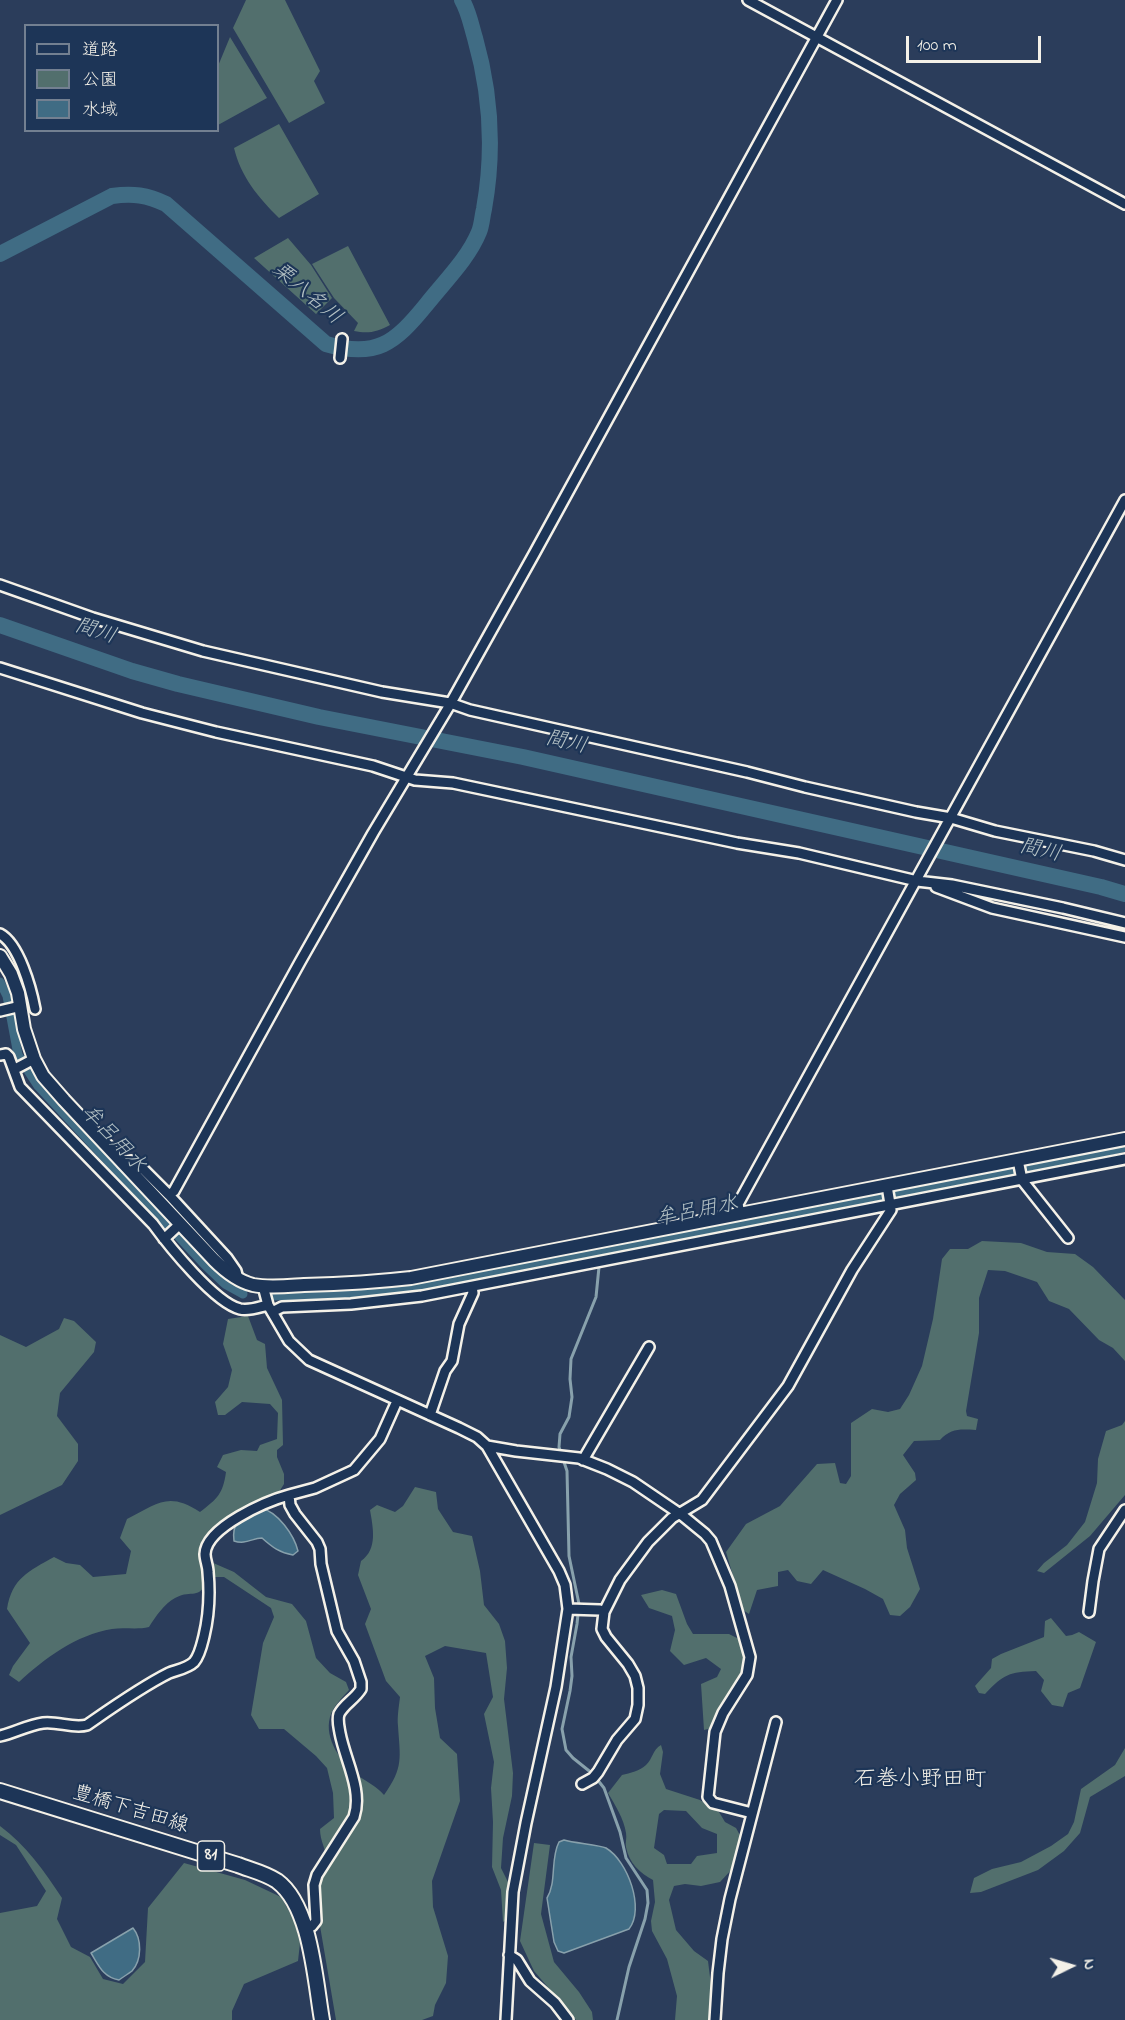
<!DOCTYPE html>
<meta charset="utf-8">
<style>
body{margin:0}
#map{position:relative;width:1125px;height:2020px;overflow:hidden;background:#2b3d5b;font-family:"Indie Flower","Klee One",sans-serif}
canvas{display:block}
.legend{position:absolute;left:24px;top:24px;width:195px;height:108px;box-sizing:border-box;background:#1d3557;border:2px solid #738091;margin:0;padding:8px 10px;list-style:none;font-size:18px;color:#f4f1e8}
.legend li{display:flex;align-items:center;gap:12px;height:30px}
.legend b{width:30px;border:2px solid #738091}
.north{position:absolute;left:1041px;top:1936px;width:60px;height:60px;-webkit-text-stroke:4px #1d3557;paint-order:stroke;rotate:85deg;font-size:16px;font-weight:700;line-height:24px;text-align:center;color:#f4f1e8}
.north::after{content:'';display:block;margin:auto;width:21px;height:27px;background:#f4f1e8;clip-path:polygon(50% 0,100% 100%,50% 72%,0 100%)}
.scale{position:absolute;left:906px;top:36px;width:135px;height:27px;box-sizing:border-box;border:3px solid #f4f1e8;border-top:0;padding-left:8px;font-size:18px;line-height:21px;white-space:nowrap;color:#f4f1e8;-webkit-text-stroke:4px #1d3557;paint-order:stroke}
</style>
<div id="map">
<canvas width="1125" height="2020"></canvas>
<ul class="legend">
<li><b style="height:8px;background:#1d3557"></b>道路</li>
<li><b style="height:16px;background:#526f6d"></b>公園</li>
<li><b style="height:16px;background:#406c84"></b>水域</li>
</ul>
<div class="north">N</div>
<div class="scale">100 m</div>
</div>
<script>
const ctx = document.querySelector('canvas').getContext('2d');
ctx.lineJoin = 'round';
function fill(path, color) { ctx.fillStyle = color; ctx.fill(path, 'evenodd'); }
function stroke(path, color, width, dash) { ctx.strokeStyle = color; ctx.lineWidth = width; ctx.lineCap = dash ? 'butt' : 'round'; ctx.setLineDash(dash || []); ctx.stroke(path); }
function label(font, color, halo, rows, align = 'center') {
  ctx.font = font + ' "Indie Flower","Klee One",sans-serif'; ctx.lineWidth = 4.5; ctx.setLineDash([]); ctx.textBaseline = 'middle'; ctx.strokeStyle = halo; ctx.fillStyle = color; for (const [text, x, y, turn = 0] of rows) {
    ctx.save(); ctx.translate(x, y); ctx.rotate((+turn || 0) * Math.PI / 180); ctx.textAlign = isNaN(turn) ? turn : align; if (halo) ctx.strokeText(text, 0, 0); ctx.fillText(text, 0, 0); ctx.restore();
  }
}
fill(new Path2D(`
 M246 0H285L320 71 314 81 325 103 289 123 233 28Z
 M230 37 267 98 218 125V66Z
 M279 124 319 194 279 218C258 197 241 177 234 148Z
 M288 238 311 265 332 298 316 314 254 258Z
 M348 246 390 325C377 332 368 334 354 331L358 323 334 298 312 264Z
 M982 1241 1021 1243 1047 1252 1075 1254 1093 1267 1125 1300V1361L1113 1348 1099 1340 1069 1309 1049 1301 1037 1282 1005 1271 988 1270 979 1298V1333L966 1411 967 1416 978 1419 976 1430C960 1429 951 1428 940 1440L914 1441 903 1455 915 1473 916 1480 900 1494 894 1505 905 1530 907 1548 920 1589 910 1607 900 1616 890 1615 883 1599 865 1589 823 1570 811 1584 797 1581 788 1570 778 1572V1586L757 1590 749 1614 743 1610 726 1552 746 1524 780 1506 817 1464 835 1463 840 1483 846 1484 851 1476V1423L872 1409 888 1412 900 1409 909 1395 922 1366 933 1319 942 1259 950 1249H968Z
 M248 1316 257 1340 265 1344 267 1368 282 1400 283 1445 277 1450V1457L284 1474V1484L279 1492 243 1509 213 1533 205 1546 211 1562 234 1572 266 1597 292 1604 306 1621 316 1658 330 1673 346 1682 349 1690C342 1698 333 1706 330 1717 324 1739 341 1762 357 1775 367 1782 376 1786 384 1795 404 1767 400 1758 398 1726 397 1717 399 1706 400 1697L386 1681 365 1624 371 1609 358 1575 361 1561C378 1549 373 1528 370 1510L377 1505 395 1512 403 1506 415 1487 436 1492 438 1509 453 1532 472 1536 480 1571 484 1605 499 1624 505 1641 507 1668 504 1699 513 1773 512 1796 503 1838 501 1868 509 1884 507 1919 503 1922 501 1890 492 1867 493 1822 491 1788 494 1762 484 1714 493 1697 486 1653 445 1646 425 1656 434 1678 435 1708 440 1738 457 1754 460 1801 432 1881 433 1907 448 1956 446 1983 435 2005 433 2016 422 2020H336L320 1926C325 1911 319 1898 320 1883 320 1875 328 1869 327 1861 326 1849 320 1841 320 1829L334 1818 333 1793 327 1768 316 1756 284 1729H259L251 1715 263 1643 274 1617 271 1608 224 1577H211C196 1603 194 1588 175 1598 164 1604 156 1616 149 1627 137 1630 124 1627 112 1629 76 1635 45 1658 19 1682L9 1675 13 1666 30 1643 7 1609C12 1578 29 1571 54 1557L66 1563 80 1565 93 1577 126 1574 131 1551 120 1538 127 1519C157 1504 168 1491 200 1512 217 1499 223 1494 226 1472L217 1467 223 1455 241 1450 257 1451 260 1445 277 1439 278 1413 270 1404 242 1402 225 1415H218L215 1402 228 1387 232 1370 223 1344 228 1319Z
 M64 1318 74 1321 96 1342 94 1352 60 1393 57 1416 78 1444V1461L62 1485 0 1515V1335L26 1347 59 1329Z
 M1125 1421V1495L1090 1536 1044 1573 1037 1571 1044 1563 1067 1545 1085 1522 1097 1483 1098 1459 1106 1431 1122 1425Z
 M662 1590 676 1594 687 1624 693 1634H729L741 1640 745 1659 739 1680 712 1728 704 1730 701 1684 717 1677 721 1669 706 1658 684 1665 670 1651 675 1630 672 1616 649 1608 641 1595Z
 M1051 1618 1066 1636 1072 1635 1079 1632 1096 1642 1080 1688 1068 1693 1063 1707 1052 1705 1041 1691 1044 1680 1036 1671C1009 1672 1004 1674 985 1694L979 1693 975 1686 991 1668 992 1659 1001 1654 1044 1637 1045 1621Z
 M661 1745 663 1752 660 1774 666 1789 700 1800 719 1812 725 1822 736 1828 741 1837 734 1867 720 1882 701 1886 685 1884 674 1886 669 1900 676 1930 694 1951 708 1961 712 1993 710 2020H675L677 1996 667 1959 652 1931 651 1921 655 1902 653 1880C640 1873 629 1863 626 1847 625 1843 627 1838 626 1833 624 1819 615 1805 608 1793L622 1775C630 1773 640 1771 646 1765 653 1759 652 1750 661 1745ZM664 1810 686 1811 702 1828 717 1834V1853L697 1856 691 1864H667L664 1855 654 1848 659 1814Z
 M1125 1748V1776L1090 1797 1080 1833 1064 1851 1038 1870 981 1892 970 1893 974 1878 992 1869 1021 1862 1051 1846 1068 1834 1074 1822 1081 1789 1115 1765Z
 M0 1826C26 1845 44 1871 62 1898L57 1919 71 1947 90 1957 103 1979 123 1984 145 1962 148 1908 184 1863 245 1880 281 1897 294 1920 300 1943 298 1961 244 1984 232 2011V2020H0V1913L37 1906 46 1891 16 1845 0 1835Z
 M534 1843 550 1845 541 1914 554 1962 579 1992 592 2012 593 2020H576L534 1971 520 1941Z`), '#526f6d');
const water = new Path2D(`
 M261 1508C278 1512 294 1535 298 1551L293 1555C280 1553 272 1547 262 1538 252 1538 246 1545 234 1541 231 1519 244 1518 261 1508Z
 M564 1840C574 1843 599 1845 606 1848 628 1861 645 1909 629 1929L564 1953 558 1951 554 1942 547 1898C557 1882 550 1859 559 1842Z
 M133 1928C142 1939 142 1960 132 1971 128 1974 123 1977 119 1980 103 1977 99 1966 91 1953Z`);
fill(water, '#406c84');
stroke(water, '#88a1ac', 1.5);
stroke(new Path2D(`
 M597 1250 599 1267 596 1297 571 1359 570 1379 572 1397 569 1417 560 1434 559 1447 567 1471 569 1556 579 1604 577 1624 571 1657 572 1676 570 1691 562 1729 566 1750 573 1758 593 1774 604 1788 620 1832 626 1858 647 1890 648 1903 645 1919 629 1967 617 2020`), '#88a1ac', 3);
stroke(new Path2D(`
 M0 982 7 996 18 1055 38 1086 205 1265 225 1284 243 1294
 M273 1296 359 1293 408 1288 1062 1162 1125 1147`), '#406c84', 9);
stroke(new Path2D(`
 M0 254 112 196C133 193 147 195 166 204L326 344C376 359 395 343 426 305 444 282 468 259 479 232 482 225 482 217 484 209 494 153 491 94 475 38 471 25 469 12 462 0
 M0 625 132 671 178 684 319 717 523 757 1101 887 1125 894`), '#406c84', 16);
const street = new Path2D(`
 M748 0 1125 204
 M340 358 342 339
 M0 585 93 618 203 651 382 692 450 703 470 710 747 772 805 787 916 812 951 818 995 831 1094 851 1125 860
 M0 668 142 713 216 732 373 766 415 780 453 783 737 843 799 853 917 881 952 885 1063 908 1125 923
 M936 887 992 908 1125 937
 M0 934C19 944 31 988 35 1009
 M0 1011 21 1006
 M0 1055 6 1054 9 1057 20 1087 153 1224C169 1246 215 1303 240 1309 250 1311 259 1307 268 1305
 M15 1069 34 1059
 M1018 1160 1022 1180 1068 1238
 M122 1163 131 1161 141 1167 169 1195 227 1258 236 1271 238 1279
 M169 1195 174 1191 300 962 373 833 448 708 534 554 837 0
 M740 1214 738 1204 1125 500
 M164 1239 180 1224
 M263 1286 268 1305 289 1341 309 1360 459 1428 477 1437 487 1446 559 1571 565 1585 568 1609 556 1687 526 1823 513 1892 506 2020
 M272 1312 282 1307 351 1304 422 1296 1125 1159
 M430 1415 445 1371 452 1361 459 1324 473 1293 472 1287
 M487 1446 516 1451 579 1458 607 1469 633 1482 683 1516 705 1534 711 1541 730 1586 750 1657 747 1675 723 1713 715 1732 708 1797 713 1803 752 1813
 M583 1460 649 1347
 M568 1609 600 1610 604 1612
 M1089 1612 1093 1581 1099 1549 1125 1510
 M0 1736C14 1733 28 1725 43 1723 58 1721 73 1729 87 1725 113 1707 141 1687 169 1673 177 1670 188 1668 194 1662 200 1655 202 1644 204 1636 209 1615 210 1593 208 1572 208 1566 205 1560 205 1554 206 1527 267 1501 289 1495
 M582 1784 593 1778 598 1772 617 1740 635 1719 638 1705V1688L635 1676 628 1664 606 1637 602 1629 604 1612 620 1580 648 1542 672 1518 702 1500 788 1386 852 1270 891 1210 887 1186
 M306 1929 312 1926 316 1921 314 1885 317 1875 354 1817C363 1790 345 1760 340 1733 339 1727 337 1720 339 1714 344 1704 355 1699 361 1689V1682L354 1661 337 1631 321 1564 320 1549 317 1542 295 1514 290 1505 289 1495 315 1488 354 1470 380 1439 397 1401
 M509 1955 517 1960 530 1981 555 2003 568 2020
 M715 2020 718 1973 722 1939 730 1899 776 1722`);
const secondary = new Path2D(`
 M0 956 11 974 18 993 24 1029 34 1059 43 1076 64 1100 214 1260C225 1271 237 1281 253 1285 269 1288 287 1286 304 1285 340 1284 376 1282 411 1278L1125 1139`);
const primary = new Path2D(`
 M0 1791 238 1865C251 1870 265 1873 277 1881 311 1906 315 1980 322 2020`);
stroke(street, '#f4f1e8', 14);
stroke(secondary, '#f4f1e8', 16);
stroke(primary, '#f4f1e8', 18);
stroke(street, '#1d3557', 9);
stroke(secondary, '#1d3557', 12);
stroke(primary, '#1d3557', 14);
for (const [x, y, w] of [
 [211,1856,27]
]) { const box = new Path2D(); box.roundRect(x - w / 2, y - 15, w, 30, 4.5); ctx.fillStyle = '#1d3557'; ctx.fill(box); stroke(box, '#f4f1e8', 1.5); }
label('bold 18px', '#f4f1e8', null, [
 ["81",211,1856]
]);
label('20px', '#f4f1e8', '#1d3557', [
 ["豊橋下吉田線",130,1811,17]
]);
label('italic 21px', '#b5c2c5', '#1d3557', [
 ["栗八名川",306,295,40],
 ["間川",95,633,18],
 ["間川",566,744,13],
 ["間川",1040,852,13],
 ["牟呂用水",112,1140,47],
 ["牟呂用水",697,1213,-11]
]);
label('22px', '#f4f1e8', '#1d3557', [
 ["石巻小野田町",920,1781]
]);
</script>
